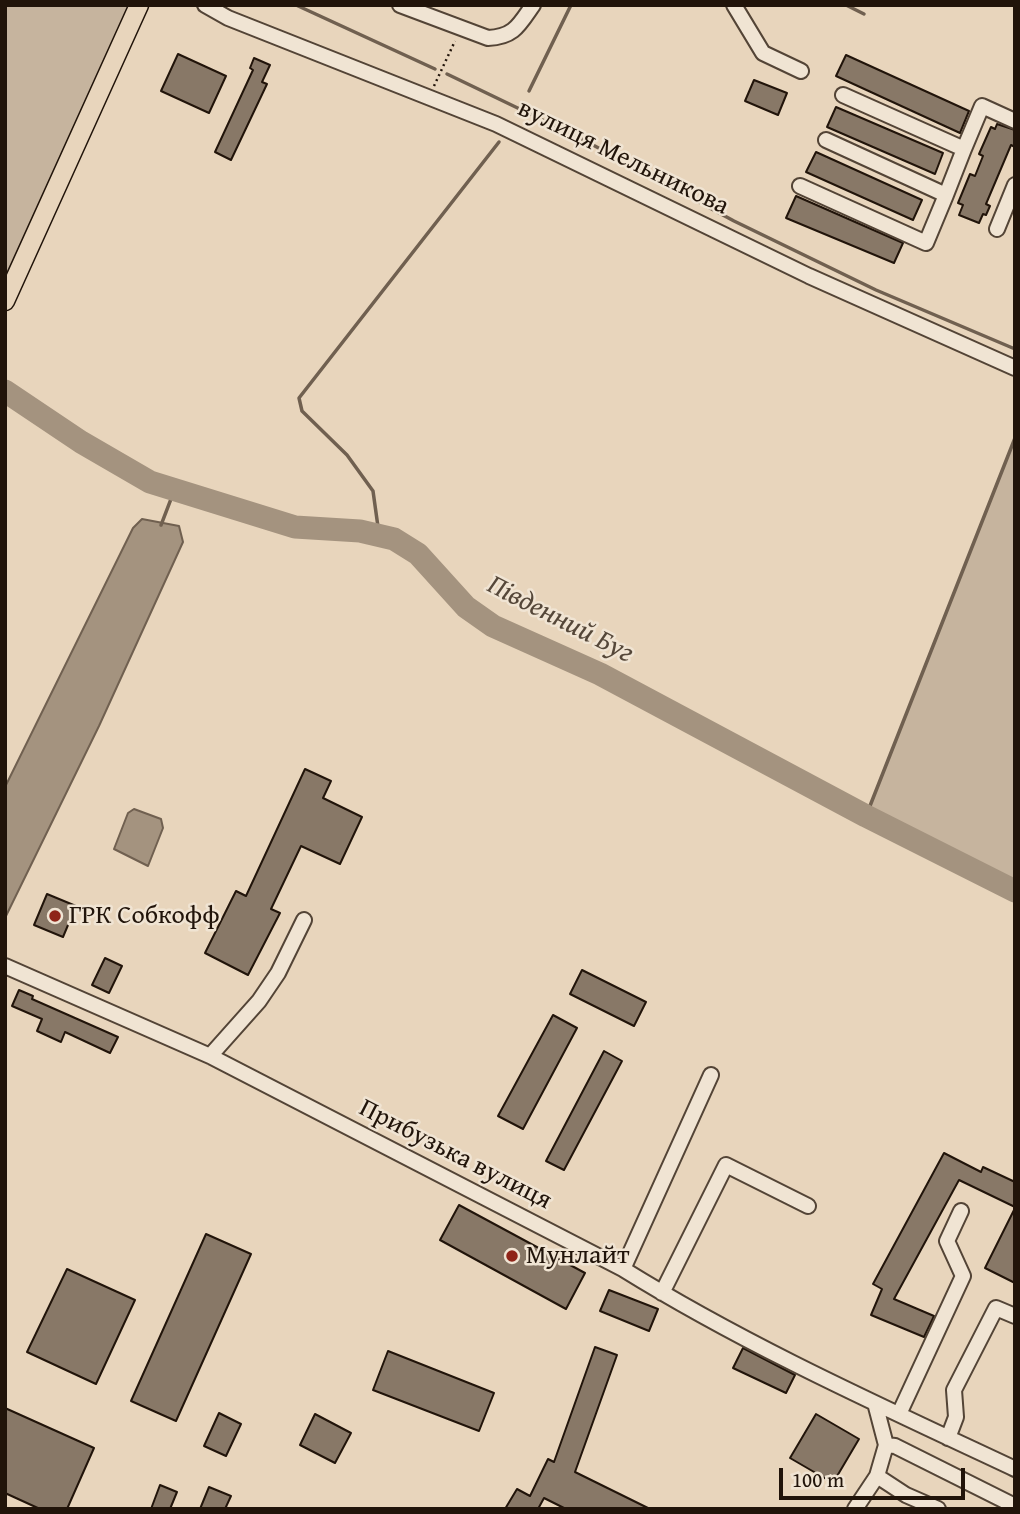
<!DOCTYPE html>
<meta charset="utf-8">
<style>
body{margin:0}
#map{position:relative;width:1020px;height:1514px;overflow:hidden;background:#e8d5bc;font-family:"Gentium Book Plus",serif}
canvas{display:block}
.frame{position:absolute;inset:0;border:7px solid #21140a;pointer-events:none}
.scale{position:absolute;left:779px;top:1468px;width:186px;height:32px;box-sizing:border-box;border:4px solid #21140a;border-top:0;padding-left:9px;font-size:21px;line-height:24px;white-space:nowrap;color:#21140a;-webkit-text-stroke:5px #f0e4d3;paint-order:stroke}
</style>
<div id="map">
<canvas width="1020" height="1514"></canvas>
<div class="frame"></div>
<div class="scale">100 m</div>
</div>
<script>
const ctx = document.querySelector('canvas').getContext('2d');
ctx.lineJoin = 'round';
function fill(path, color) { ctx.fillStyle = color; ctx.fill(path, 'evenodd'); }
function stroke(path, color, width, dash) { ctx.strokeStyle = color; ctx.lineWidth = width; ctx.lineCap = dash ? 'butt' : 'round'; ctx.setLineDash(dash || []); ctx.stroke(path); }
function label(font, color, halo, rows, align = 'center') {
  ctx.font = font + ' "Gentium Book Plus",serif'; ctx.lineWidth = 5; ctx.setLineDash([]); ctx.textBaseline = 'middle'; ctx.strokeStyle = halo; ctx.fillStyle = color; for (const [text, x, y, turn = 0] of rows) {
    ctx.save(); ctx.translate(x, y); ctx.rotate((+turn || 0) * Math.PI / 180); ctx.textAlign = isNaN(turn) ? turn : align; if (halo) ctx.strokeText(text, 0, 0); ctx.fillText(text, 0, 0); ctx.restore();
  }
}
fill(new Path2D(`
 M5 5H133L5 288Z
 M1015 438V891L866 816Z`), '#c6b49e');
const water = new Path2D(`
 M142 519 179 526 183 542 99 726 5 918V787L133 528Z
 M134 809 161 819 163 828 148 866 114 849 128 813Z`);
fill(water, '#a4937f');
stroke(water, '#706050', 2);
stroke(new Path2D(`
 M296 5 435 69
 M846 5 864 14
 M447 74 580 138 734 221 876 290 1015 349
 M529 91 571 5
 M161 525 174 491
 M379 534 373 491 347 455 302 411 299 398 499 142
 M866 816 1015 438`), '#706050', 3.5);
stroke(new Path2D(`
 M5 391 81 442 150 482 295 527 360 531 394 539 418 554 466 607 493 626 600 674 866 816 1015 891`), '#a4937f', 23);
const building = new Path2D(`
 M178 54 226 76 209 113 161 91Z
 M846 55 969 111 960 133 836 76Z
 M254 58 270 65 262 82 267 84 231 160 215 152 253 70 250 68Z
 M754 80 787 93 778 115 745 101Z
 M836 107 943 153 935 174 827 127Z
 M997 124 1015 130V147L1011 145 986 204 990 206 986 215 983 214 979 223 959 215 963 205 958 203 970 174 975 176 983 156 979 154 991 127 995 129Z
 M816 152 922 200 913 220 806 172Z
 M796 196 903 243 894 263 786 218Z
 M305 769 331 781 323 798 362 817 340 864 301 846 271 909 280 913 248 975 205 953 236 891 246 896Z
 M47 894 76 906 63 937 34 925Z
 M105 958 122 966 109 993 92 985Z
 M582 970 646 1002 634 1026 570 994Z
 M19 990 33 996 32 999 118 1037 110 1053 65 1032 61 1042 37 1031 42 1019 12 1006Z
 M553 1015 577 1028 523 1129 498 1116Z
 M604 1051 622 1061 564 1170 546 1161Z
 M944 1153 981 1172 983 1167 1015 1182V1207L959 1180 894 1299 934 1316 924 1337 871 1315 882 1289 873 1284Z
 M459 1205 585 1273 566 1309 440 1240Z
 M1015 1208V1283L985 1268Z
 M206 1234 251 1254 176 1421 131 1401Z
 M67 1269 135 1300 96 1384 27 1352Z
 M609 1290 658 1309 649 1331 600 1311Z
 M595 1347 617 1355 575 1472 650 1509H566L544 1498 538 1509H505L517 1489 530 1496 548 1459 554 1462Z
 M743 1348 795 1375 786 1393 733 1368Z
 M388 1351 494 1393 479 1431 373 1390Z
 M5 1408 94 1448 67 1509H40L5 1493Z
 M219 1413 241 1424 226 1456 204 1446Z
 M315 1414 351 1433 335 1463 300 1445Z
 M816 1414 859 1439 833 1483 790 1458Z
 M160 1485 177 1492 170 1509H151Z
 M209 1487 231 1496 225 1509H200Z`);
fill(building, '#887867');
stroke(building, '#21140a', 2);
const minor = new Path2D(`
 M205 5 228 18 496 124 809 276 1015 368
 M400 5 488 38C514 37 519 25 533 5
 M734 5 763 53 801 71
 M843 95 964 149 982 106 1015 121
 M826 140 946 195 964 149
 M800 186 926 243 946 195
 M997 229 1015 185
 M5 966 210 1056 623 1269C747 1346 883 1407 1015 1469
 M210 1056 259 1001 278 973 304 920
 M623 1269 711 1075
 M662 1293 726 1165 808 1206
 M899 1414 963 1276 947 1241 961 1211
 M948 1438 956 1417 954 1390 996 1308 1015 1316
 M886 1445 895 1446 1015 1506
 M877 1476 906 1495 938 1509
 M855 1509 877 1476 886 1445 875 1403`);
const major = new Path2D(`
 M5 301 139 5`);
stroke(minor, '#534436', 18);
stroke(major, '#21140a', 21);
stroke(new Path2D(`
 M434 86 455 41`), '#21140a', 2.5, [2, 3.5]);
stroke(minor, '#f0e4d3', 14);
stroke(major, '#e8d5bc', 18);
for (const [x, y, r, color] of [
 [55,916,7,"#8f2418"],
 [512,1256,7,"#8f2418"]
]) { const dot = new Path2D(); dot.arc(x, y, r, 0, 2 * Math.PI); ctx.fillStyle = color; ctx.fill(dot); stroke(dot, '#f0e4d3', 2.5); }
label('26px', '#21140a', '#f0e4d3', [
 ["вулиця Мельникова",623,158,26],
 ["Прибузька вулиця",455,1155,27]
]);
label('26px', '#21140a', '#f0e4d3', [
 ["ГРК Собкофф",69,916],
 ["Мунлайт",526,1256]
], 'left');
label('italic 28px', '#554739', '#f0e4d3', [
 ["Південний Буг",560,620,27]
]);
</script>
